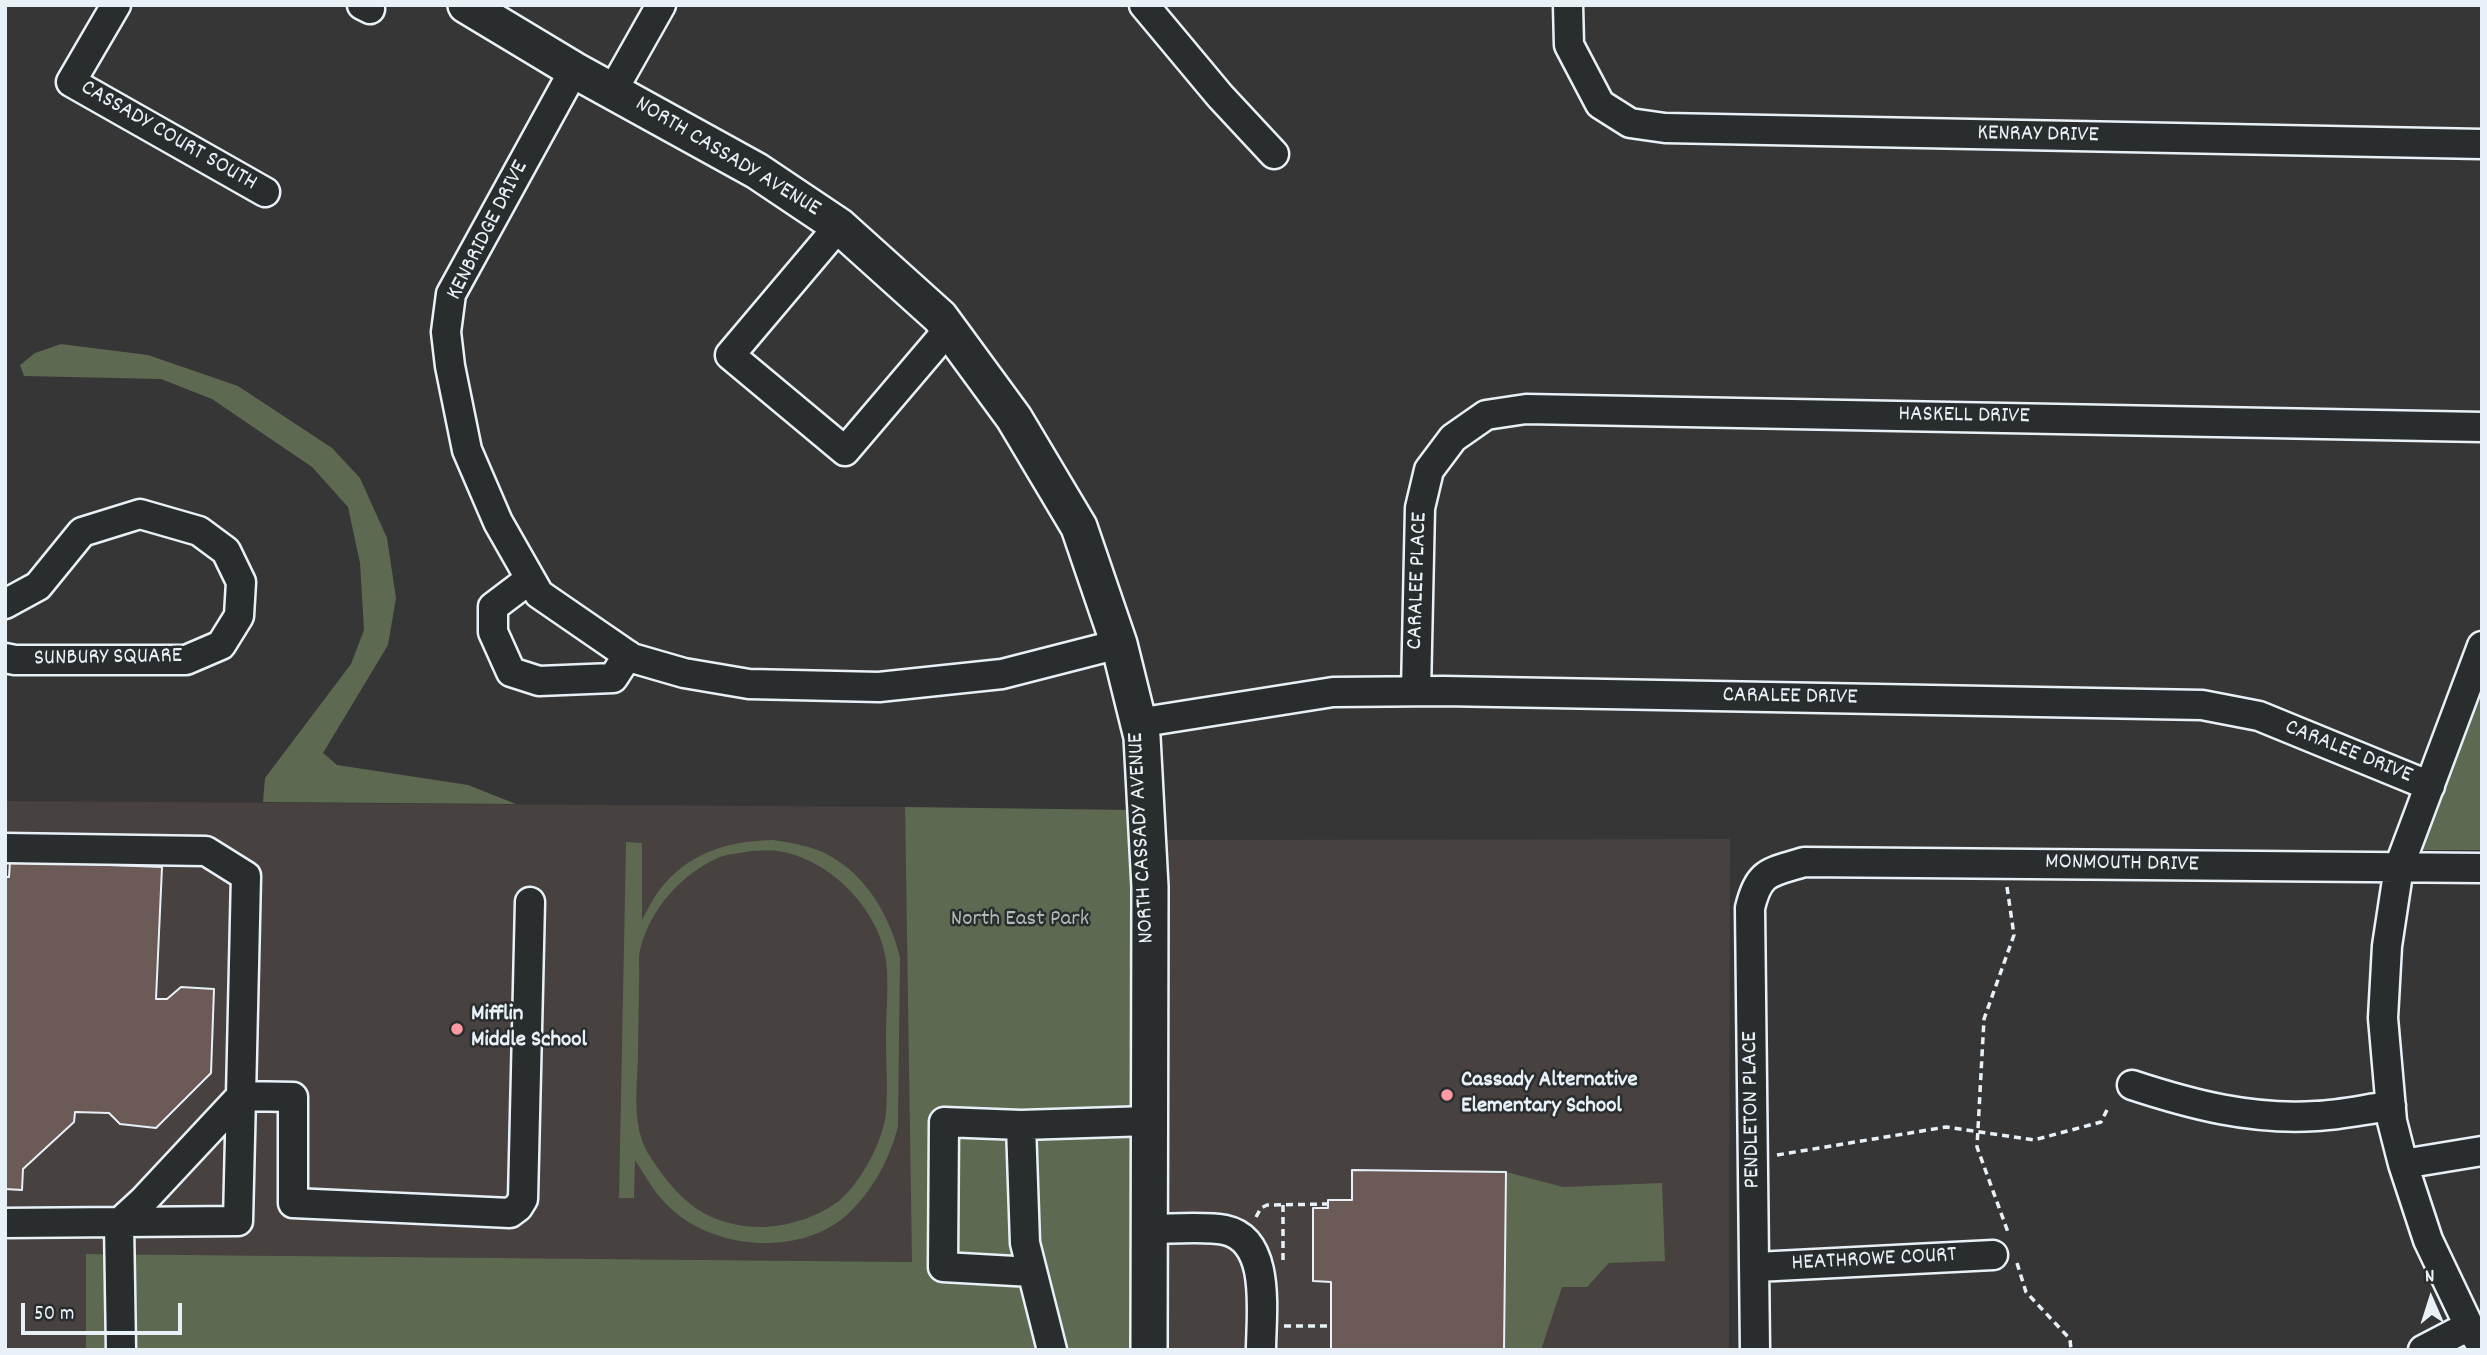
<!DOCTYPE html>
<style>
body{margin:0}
#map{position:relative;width:2487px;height:1355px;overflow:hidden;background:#373636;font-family:Dekko,sans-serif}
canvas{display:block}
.frame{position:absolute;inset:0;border:7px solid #e8f1f8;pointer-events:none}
.north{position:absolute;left:2396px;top:1264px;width:70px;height:70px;-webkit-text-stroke:5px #2a2d2e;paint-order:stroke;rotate:357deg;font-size:19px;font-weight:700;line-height:28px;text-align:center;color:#e8f1f8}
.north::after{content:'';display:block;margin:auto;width:24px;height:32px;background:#e8f1f8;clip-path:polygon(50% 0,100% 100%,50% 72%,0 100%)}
.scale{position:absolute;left:21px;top:1303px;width:161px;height:32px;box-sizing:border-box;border:4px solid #e8f1f8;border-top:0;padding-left:9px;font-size:21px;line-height:24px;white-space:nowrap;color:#e8f1f8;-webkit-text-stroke:5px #2a2d2e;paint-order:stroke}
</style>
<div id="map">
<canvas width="2487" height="1355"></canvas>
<div class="frame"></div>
<div class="north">N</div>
<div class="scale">50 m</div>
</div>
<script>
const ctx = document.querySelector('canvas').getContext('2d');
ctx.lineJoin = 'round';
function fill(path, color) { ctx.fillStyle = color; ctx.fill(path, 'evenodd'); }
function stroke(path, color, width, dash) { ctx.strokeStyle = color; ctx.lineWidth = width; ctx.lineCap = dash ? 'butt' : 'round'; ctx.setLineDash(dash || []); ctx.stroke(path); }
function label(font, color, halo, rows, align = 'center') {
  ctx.font = font + ' Dekko,sans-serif'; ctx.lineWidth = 5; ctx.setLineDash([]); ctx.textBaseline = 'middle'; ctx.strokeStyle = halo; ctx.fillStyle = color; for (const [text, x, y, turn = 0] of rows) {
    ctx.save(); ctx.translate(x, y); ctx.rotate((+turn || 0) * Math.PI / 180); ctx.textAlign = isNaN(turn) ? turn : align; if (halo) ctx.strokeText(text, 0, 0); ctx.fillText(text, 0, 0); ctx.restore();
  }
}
fill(new Path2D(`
 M5 801 905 807 913 1262 87 1254 86 1350H5Z
 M1730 839 1729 1350H1165L1163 840Z`), '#474140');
fill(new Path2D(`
 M61 344 148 355 238 386 332 448 360 478 387 538 396 598 388 645 323 753 337 765 468 785 516 804 263 802 265 778 351 664 364 630 360 563 348 507 312 467 212 399 161 379 24 376 20 365 35 353Z
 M2482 681V850H2420Z
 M905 807 1132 810 1129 1350H86V1254L912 1262Z
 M773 840C792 843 813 846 830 856 867 876 890 917 900 957L898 1126C890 1159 873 1190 848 1214 801 1257 715 1250 670 1208 655 1194 646 1177 635 1160L634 1198H619L626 842 642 843V920C647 911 652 900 658 892 687 853 727 841 773 840ZM751 851C759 851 769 850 777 851 829 858 879 909 886 960 889 985 886 1013 886 1039 886 1063 888 1089 886 1113 883 1141 861 1182 840 1200 817 1218 784 1228 756 1227 704 1224 679 1200 651 1158 631 1129 637 1089 638 1056 638 1031 639 1006 639 982 640 972 638 960 640 950 650 909 682 873 720 857 729 854 741 853 751 851Z
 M1506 1172 1563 1187 1662 1183 1665 1261 1609 1263 1587 1287H1562L1541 1350H1504Z`), '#5d6951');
const building = new Path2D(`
 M10 861 162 867 156 999H167L181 987 214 989 211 1073 156 1128 120 1124 109 1113 75 1112 74 1122 23 1169 22 1190 5 1189V877H9Z
 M1352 1170 1506 1172 1504 1350H1331V1282L1313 1281V1208H1328V1200H1352Z`);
fill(building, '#6c5a56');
stroke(building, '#e8f1f8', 2);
const minor = new Path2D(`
 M116 5 71 82 265 192
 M362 5 370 9
 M1144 5 1220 96 1274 154
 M1568 5 1569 45 1600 104 1630 123 1665 128 2482 144
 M574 70 451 294 446 332 450 366 467 450 498 522 539 594 632 658 684 673 749 684 879 687 1002 674 1119 644
 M613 90 661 5
 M839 226 730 355 845 451 948 330
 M530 579 493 607V632L511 672 539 681 613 678 628 655
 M5 604 38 586 82 532 140 514 199 531 226 551 241 582 239 616 221 645 186 660H15L5 658
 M2482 646 2399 867 2387 946 2383 1018 2392 1121 2403 1164 2428 1240 2469 1326 2482 1346
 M1416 691 1420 508 1429 470 1453 438 1486 415 1526 409 2482 427
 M1137 723 1333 692 1443 691 2202 705 2259 716 2430 786
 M5 848 206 851 246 876 241 1096 143 1201 119 1223 121 1350
 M2132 1085C2193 1105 2251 1120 2316 1116 2341 1115 2366 1109 2391 1106
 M1021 1125 944 1122 943 1267 1032 1272
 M2403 1164 2482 1151
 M5 1223 238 1221 241 1096 293 1097V1203L510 1213 518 1207 523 1199 530 902
 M1149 1229C1171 1229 1206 1226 1225 1230 1272 1240 1261 1314 1261 1350
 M1756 1267 1993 1255
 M1052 1350 1025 1243 1021 1125 1149 1121
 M1755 1350 1750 908C1759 870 1770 873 1804 862L2482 868
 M2423 1350 2469 1326`);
const major = new Path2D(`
 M466 5 574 70 757 171 839 226 940 317 1014 418 1079 527 1119 644 1142 737 1150 887 1149 1350`);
stroke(minor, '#e8f1f8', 33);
stroke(major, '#e8f1f8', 40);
stroke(new Path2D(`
 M2007 887 2014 935 1984 1019 1977 1147 2009 1235
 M1777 1155 1946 1127 2034 1140 2101 1122 2107 1110
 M1256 1217 1261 1208 1267 1205 1328 1204
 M1283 1260V1204
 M2017 1263 2026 1292 2070 1339 2071 1350
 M1284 1326H1331`), '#e8f1f8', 3.5, [7, 5]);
stroke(minor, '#2a2d2e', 28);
stroke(major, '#2a2d2e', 35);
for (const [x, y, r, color] of [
 [457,1029,7,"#ff9aa2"],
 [1447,1095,7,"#ff9aa2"]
]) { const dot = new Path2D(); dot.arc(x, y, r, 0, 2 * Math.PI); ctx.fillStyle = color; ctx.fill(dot); stroke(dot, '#2a2d2e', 2.5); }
label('23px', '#e8f1f8', '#2a2d2e', [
 ["KENRAY DRIVE",2038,136,1],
 ["CASSADY COURT SOUTH",168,137,30],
 ["NORTH CASSADY AVENUE",727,158,31],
 ["KENBRIDGE DRIVE",489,231,-63],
 ["HASKELL DRIVE",1964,417,1],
 ["CARALEE PLACE",1419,581,-88],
 ["SUNBURY SQUARE",108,659,-1],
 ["CARALEE DRIVE",1790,698,1],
 ["CARALEE DRIVE",2348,753,22],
 ["NORTH CASSADY AVENUE",1143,838,-93],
 ["MONMOUTH DRIVE",2122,865,1],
 ["PENDLETON PLACE",1753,1110,-91],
 ["HEATHROWE COURT",1874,1261,-3]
]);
label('23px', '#b0bbb5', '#2a2d2e', [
 ["North East Park",1020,921]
]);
label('bold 23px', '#e8f1f8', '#2a2d2e', [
 ["Mifflin",471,1016],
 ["Middle School",471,1042],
 ["Cassady Alternative",1461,1082],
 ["Elementary School",1461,1108]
], 'left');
</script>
